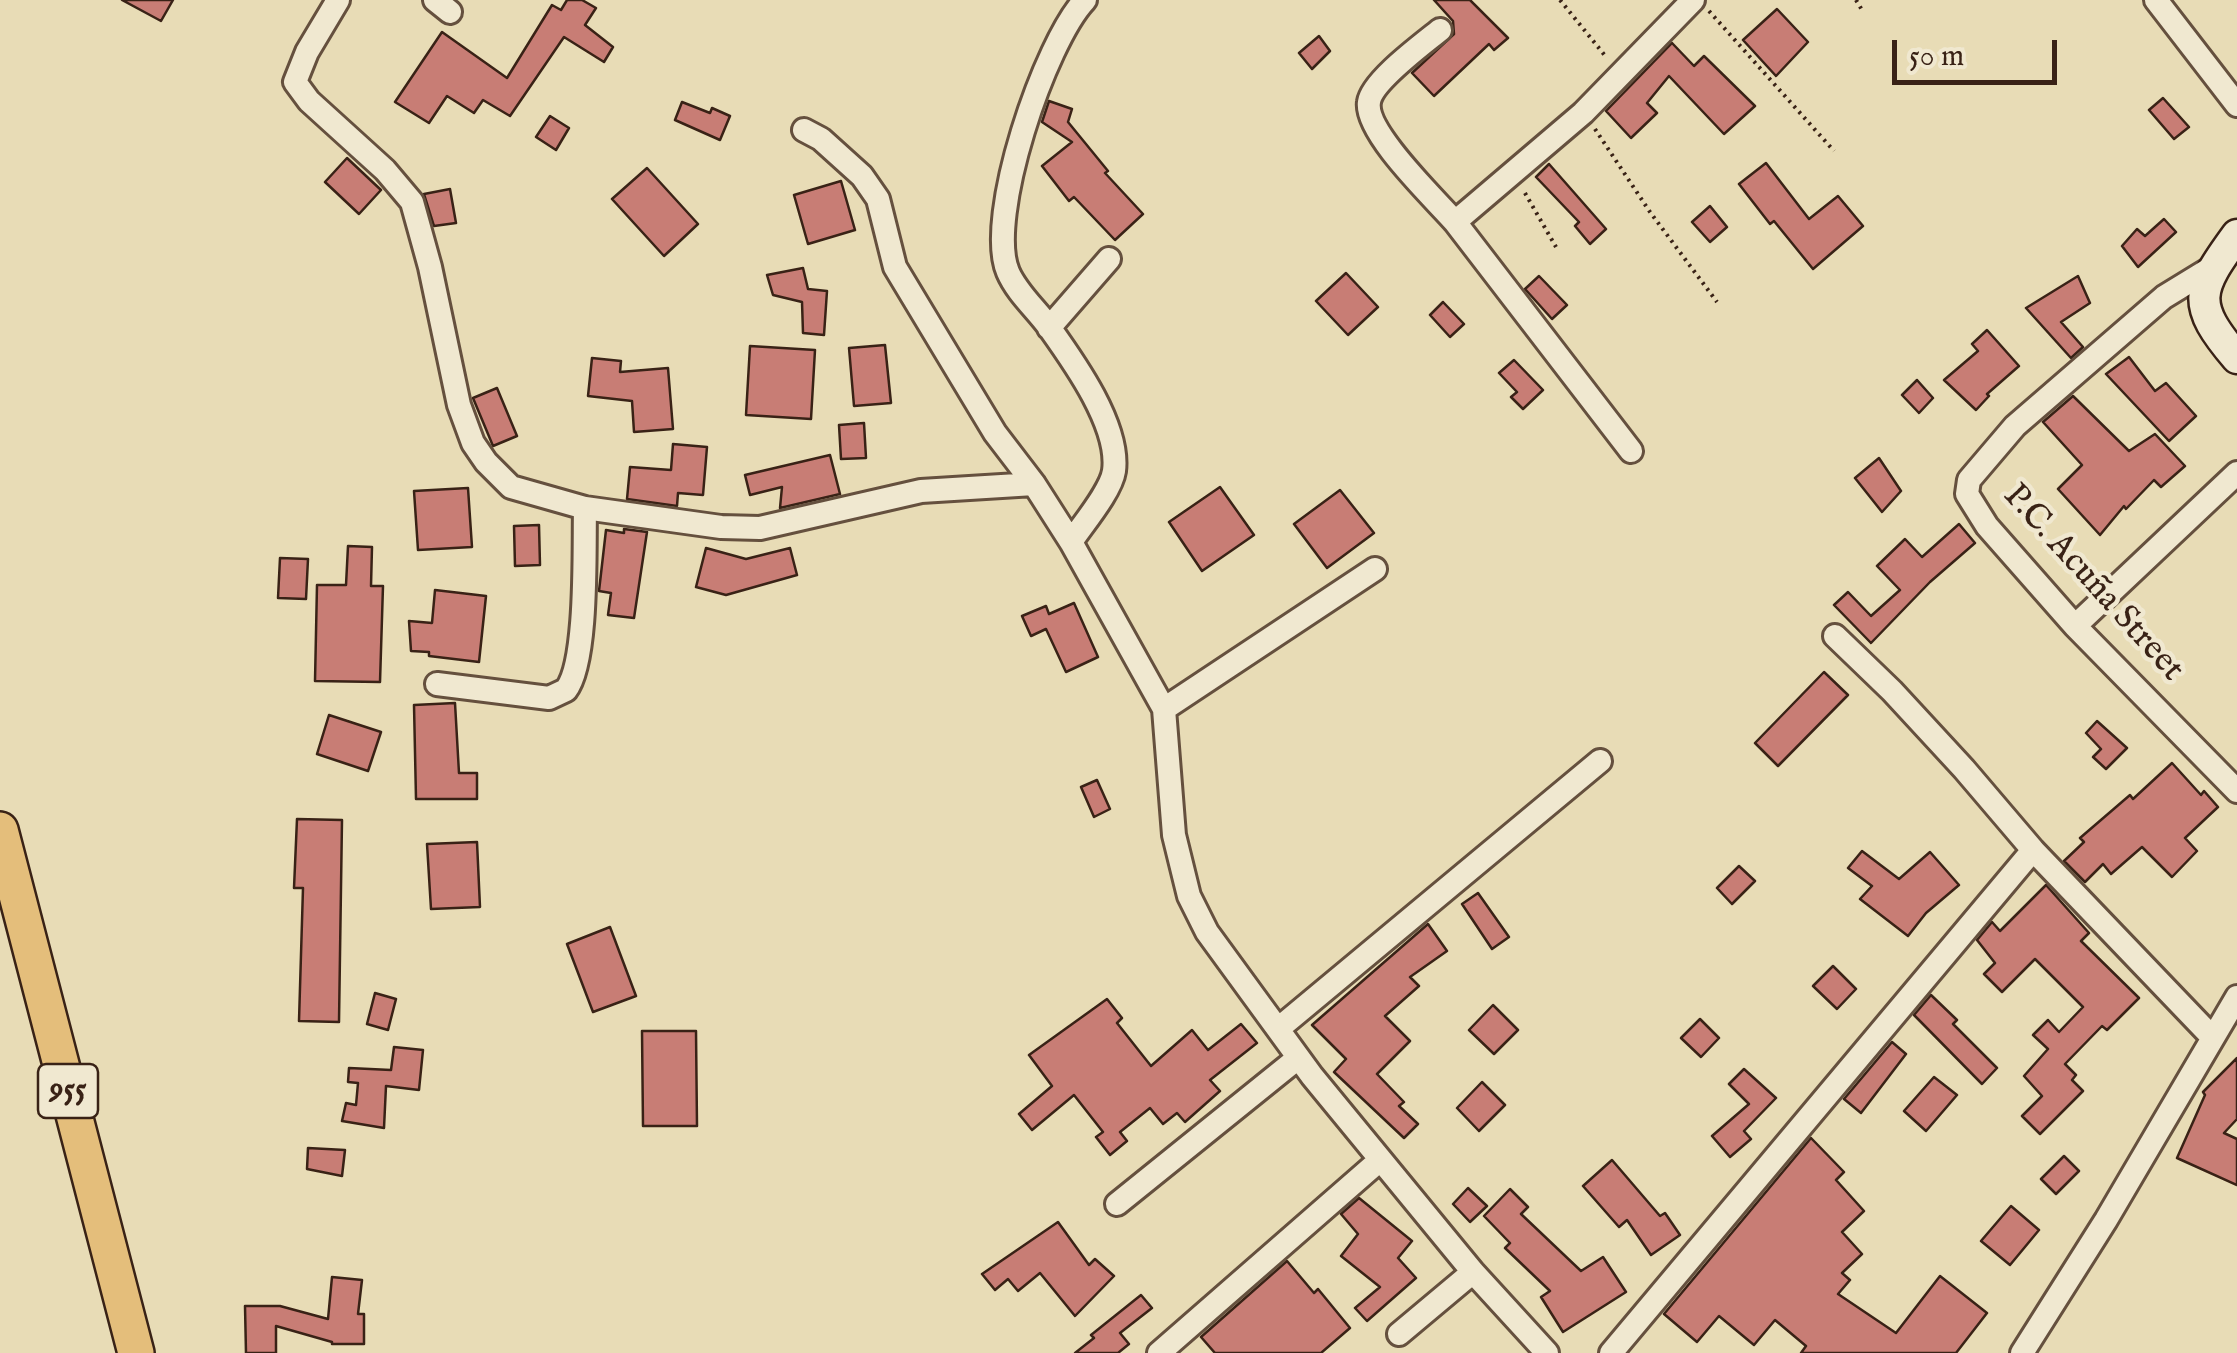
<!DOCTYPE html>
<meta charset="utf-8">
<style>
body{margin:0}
#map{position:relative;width:2237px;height:1353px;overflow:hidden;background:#e8dcb6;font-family:"IM FELL English",serif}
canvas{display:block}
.scale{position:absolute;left:1892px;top:40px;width:165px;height:45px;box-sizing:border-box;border:5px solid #392216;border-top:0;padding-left:12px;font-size:30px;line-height:35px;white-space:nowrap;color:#392216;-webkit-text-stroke:8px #f0e8d0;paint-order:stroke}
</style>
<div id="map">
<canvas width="2237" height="1353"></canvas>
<div class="scale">50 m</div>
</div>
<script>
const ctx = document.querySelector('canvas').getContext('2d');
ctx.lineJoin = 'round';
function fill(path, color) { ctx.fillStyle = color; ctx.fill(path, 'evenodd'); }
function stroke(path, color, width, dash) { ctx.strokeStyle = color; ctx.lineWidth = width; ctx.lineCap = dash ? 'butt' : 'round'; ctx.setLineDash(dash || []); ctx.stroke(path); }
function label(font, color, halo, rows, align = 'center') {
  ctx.font = font + ' "IM FELL English",serif'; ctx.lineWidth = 9; ctx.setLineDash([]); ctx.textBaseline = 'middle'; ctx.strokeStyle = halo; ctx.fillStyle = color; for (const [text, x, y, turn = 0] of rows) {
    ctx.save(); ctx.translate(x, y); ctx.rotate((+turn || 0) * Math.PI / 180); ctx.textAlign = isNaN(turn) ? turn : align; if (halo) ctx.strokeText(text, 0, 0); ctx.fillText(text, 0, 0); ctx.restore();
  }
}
const building = new Path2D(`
 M122 0H173L161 21Z
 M567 0H582L596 8 585 25 613 47 604 62 564 37 510 116 483 100 474 113 447 96 429 123 395 102 442 32 507 78 552 5 561 10Z
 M1434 0H1470L1508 38 1494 50 1489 44 1434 96 1412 73 1454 34 1453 21Z
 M1777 9 1808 42 1776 76 1743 40Z
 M1319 36 1330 51 1312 69 1299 53Z
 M1672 43 1694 66 1704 56 1755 106 1724 134 1669 76 1647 103 1657 113 1631 138 1606 111Z
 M2163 98 2189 127 2174 139 2149 110Z
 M1049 101 1072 109 1068 122 1108 171 1105 173 1143 214 1115 240 1074 197 1069 201 1042 166 1072 142 1042 122Z
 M682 102 710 113 712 108 730 116 720 140 675 120Z
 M550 116 569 128 556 150 536 137Z
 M347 158 381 190 359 214 325 182Z
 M1766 163 1809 219 1838 196 1863 226 1813 269 1774 221 1770 224 1739 184Z
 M1549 164 1606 229 1590 244 1575 226 1579 222 1536 177Z
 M647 168 698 224 664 256 612 199Z
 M841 181 855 230 808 244 794 195Z
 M450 189 456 223 434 226 424 194Z
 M1710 206 1727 227 1710 242 1692 222Z
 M2164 219 2176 232 2138 267 2122 246 2137 229 2145 236Z
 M803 268 808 289 827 291 824 335 803 333 802 302 773 295 767 275Z
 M1346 273 1378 307 1348 335 1316 301Z
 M1539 276 1567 305 1552 319 1525 289Z
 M2078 276 2090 303 2061 322 2083 347 2071 358 2026 308Z
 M1443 302 1464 324 1450 337 1430 315Z
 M1987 330 2019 366 1987 394 1989 396 1976 410 1944 380 1978 351 1972 344Z
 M885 345 891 403 854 406 849 348Z
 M750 346 815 350 811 419 746 415Z
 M2129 357 2155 391 2166 383 2196 416 2169 441 2106 374Z
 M592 358 621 361 620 372 668 368 673 429 634 432 632 401 588 396Z
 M1514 360 1543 390 1523 409 1511 397 1517 392 1499 373Z
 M1917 380 1933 398 1919 413 1902 395Z
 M497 388 517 436 493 446 473 398Z
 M2073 396 2129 451 2155 434 2185 466 2161 487 2154 480 2126 509 2124 506 2100 535 2058 489 2082 465 2043 422Z
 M864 423 866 458 841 459 839 425Z
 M673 444 707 447 703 495 678 493 677 506 627 499 630 467 671 470Z
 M830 455 840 494 780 508 782 487 750 495 745 475Z
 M1879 458 1901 491 1882 512 1855 478Z
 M1220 487 1254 535 1202 571 1169 522Z
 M468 488 472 547 418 550 414 491Z
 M1340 490 1374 533 1327 568 1294 524Z
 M1959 524 1975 543 1930 582 1871 643 1834 605 1848 592 1871 616 1900 590 1877 566 1905 539 1922 557Z
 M539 525 540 565 515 566 514 526Z
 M624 529 647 532 634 618 608 615 611 593 599 591 606 530 624 533Z
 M348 546 372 547 371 586H383L380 682 315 681 317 585H346Z
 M706 548 746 559 790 548 797 575 726 595 696 587Z
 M280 558 308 559 306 599 278 598Z
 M435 590 486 596 479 662 429 656V652L411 651 409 621 432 623Z
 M1074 603 1098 657 1066 672 1046 629 1031 636 1022 616 1046 606 1049 614Z
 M1824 672 1848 695 1778 766 1755 743Z
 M455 703 459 773H477V799H416L414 705Z
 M329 715 381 732 368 771 317 754Z
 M2097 721 2127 748 2106 769 2093 757 2101 749 2086 733Z
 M2172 763 2201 795 2204 791 2218 807 2185 838 2197 851 2172 877 2142 847 2111 874 2103 864 2085 882 2064 861 2084 842 2080 838 2130 795 2133 799Z
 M1097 780 1110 809 1094 817 1081 787Z
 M297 819 342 820 339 1022 299 1021 303 888H294Z
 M477 842 480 907 431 909 427 844Z
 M1862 851 1899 879 1930 852 1959 885 1926 913 1908 936 1860 899 1872 886 1848 868Z
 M1739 866 1755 881 1732 904 1717 888Z
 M2046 885 2089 933 2081 941 2139 998 2107 1030 2102 1026 2065 1064 2076 1075 2072 1080 2083 1091 2040 1134 2022 1116 2042 1096 2024 1076 2048 1049 2033 1035 2048 1020 2059 1032 2083 1007 2035 959 2002 992 1984 974 1995 963 1977 940 1992 922 2000 931Z
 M1478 893 1509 937 1492 949 1462 904Z
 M1428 924 1447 951 1410 977 1419 986 1385 1016 1410 1041 1377 1074 1404 1102 1399 1106 1418 1124 1404 1138 1334 1072 1346 1059 1312 1025Z
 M610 927 636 996 593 1012 567 944Z
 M1833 966 1856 989 1837 1009 1813 986Z
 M375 993 396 999 388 1030 367 1024Z
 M1931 995 1957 1020 1953 1024 1997 1068 1982 1084 1914 1015Z
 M1107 999 1122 1018 1117 1023 1151 1066 1192 1030 1208 1050 1241 1024 1257 1043 1210 1080 1220 1091 1185 1122 1177 1113 1163 1124 1150 1108 1120 1132 1127 1141 1110 1155 1096 1137 1103 1132 1074 1095 1032 1130 1019 1114 1052 1086 1029 1055Z
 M1493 1005 1518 1030 1494 1054 1469 1030Z
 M1700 1019 1719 1038 1701 1057 1681 1038Z
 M642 1031H696L697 1126H643Z
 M1892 1042 1906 1054 1861 1113 1844 1099Z
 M394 1047 423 1050 419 1090 386 1086 384 1128 342 1121 346 1103 356 1105 358 1083 348 1082 349 1068 391 1070Z
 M2237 1058V1119L2224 1133 2237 1139V1185L2177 1158 2205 1095 2203 1092Z
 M1744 1069 1776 1098 1744 1131 1751 1139 1730 1157 1712 1136 1749 1104 1729 1084Z
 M1934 1077 1957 1095 1926 1131 1904 1111Z
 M1482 1082 1505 1105 1479 1131 1457 1108Z
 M1811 1138 1844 1172 1836 1180 1864 1211 1842 1232 1862 1254 1842 1273 1850 1280 1838 1294 1896 1333 1940 1276 1987 1313 1956 1353H1801L1806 1346 1775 1320 1754 1345 1719 1316 1697 1342 1664 1314Z
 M308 1148 345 1150 342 1176 307 1169Z
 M2064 1156 2079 1171 2056 1194 2041 1179Z
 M1612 1160 1660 1216 1665 1213 1680 1235 1651 1255 1627 1220 1619 1227 1583 1186Z
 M1468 1188 1487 1206 1470 1222 1453 1204Z
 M1510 1189 1528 1207 1521 1214 1581 1271 1603 1257 1626 1292 1563 1332 1541 1297 1550 1291 1505 1248 1510 1243 1484 1216Z
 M1359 1198 1412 1241 1398 1258 1416 1278 1367 1321 1355 1308 1380 1287 1341 1256 1358 1234 1341 1214Z
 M2011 1206 2039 1230 2010 1265 1981 1241Z
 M1058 1222 1089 1265 1095 1259 1114 1276 1075 1316 1040 1273 1018 1291 1008 1279 995 1290 982 1274Z
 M1287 1261 1314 1293 1318 1289 1350 1328 1321 1353H1215L1201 1337Z
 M332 1277 362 1280 358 1314H364V1344H332V1342L276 1326V1353H246L245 1306H280L328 1319Z
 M1141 1295 1152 1308 1120 1333 1129 1344 1118 1353H1075L1094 1338 1091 1335Z`);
fill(building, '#c87d75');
stroke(building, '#392216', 2.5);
const street = new Path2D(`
 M338 0 307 52 295 82 309 101 385 170 412 202 430 267 459 405 473 443 486 462 511 487 585 508 721 527 760 528 921 491 1034 484
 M435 0 450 12
 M2156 0 2237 105
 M1440 30C1423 44 1372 81 1369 102 1364 132 1435 199 1455 222
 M804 130 821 139 862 176 878 199 895 267 995 433 1034 484 1071 542 1164 709 1174 835 1189 896 1207 932 1312 1076 1473 1272 1547 1353
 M2213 267 2164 297 2015 426 1969 480 1967 494 1987 526 2075 626 2237 791
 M1049 328 1109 259
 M1631 451 1455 222 1583 113 1693 0
 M1071 542C1083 524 1111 491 1114 471 1120 426 1074 362 1049 327 1036 309 1017 293 1008 272 985 218 1045 42 1085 0
 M2075 626 2237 473
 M1835 636 1892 691 1964 769 2033 850 2212 1037
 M437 684 549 698 566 690C588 662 584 547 585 508
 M1164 709 1375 569
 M1278 1029 1600 761
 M1117 1204 1298 1058
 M1399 1334 1473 1272
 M1159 1353 1380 1160
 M1611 1353 2033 850
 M2022 1353 2106 1220 2237 997`);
const secondary = new Path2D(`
 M2237 235C2196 291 2191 304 2237 358`);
const primary = new Path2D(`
 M0 830 136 1353`);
stroke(street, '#65503e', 28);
stroke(secondary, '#392216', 35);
stroke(primary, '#392216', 40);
stroke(new Path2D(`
 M1560 0 1607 58
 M1856 0 1862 10
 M1709 11 1834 151
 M1595 129 1650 212 1717 302
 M1525 193 1556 247`), '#392216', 4, [2.5, 5]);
stroke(street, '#f0e8d0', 22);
stroke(secondary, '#f0e8d0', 30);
stroke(primary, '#e4be7b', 35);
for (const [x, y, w] of [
 [68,1091,60]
]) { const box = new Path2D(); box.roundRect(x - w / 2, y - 27, w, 54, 8); ctx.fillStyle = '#f0e8d0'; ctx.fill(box); stroke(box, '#392216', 2.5); }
label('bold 32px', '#392216', null, [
 ["955",68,1091]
]);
label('35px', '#392216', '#f0e8d0', [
 ["P.C. Acuña Street",2092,584,48]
]);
</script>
